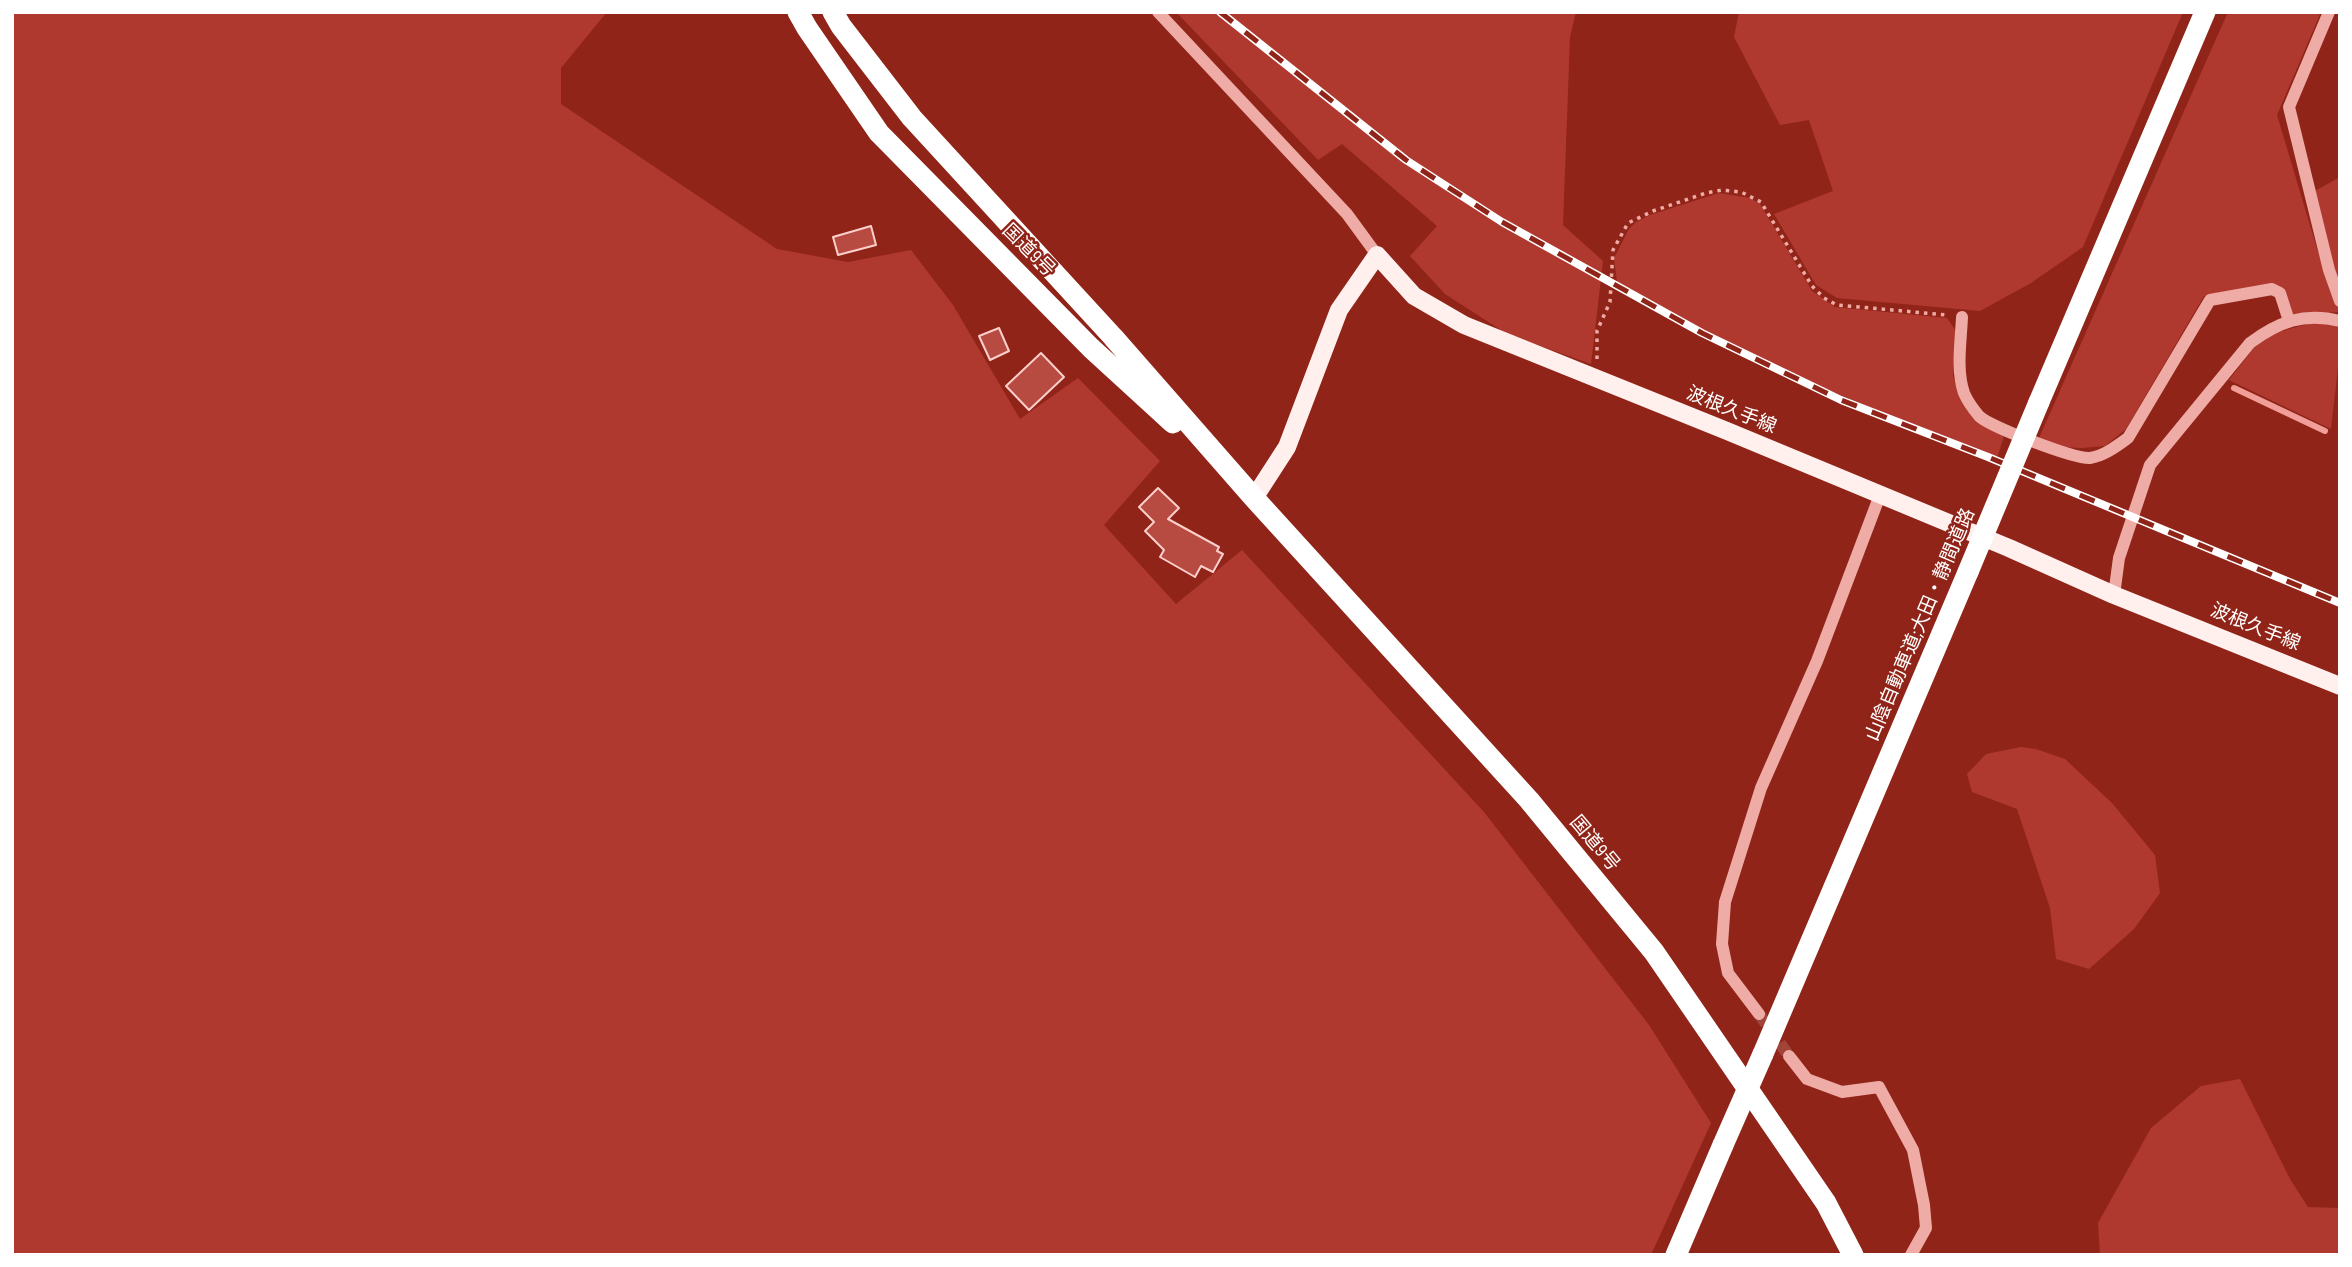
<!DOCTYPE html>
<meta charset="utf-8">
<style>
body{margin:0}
#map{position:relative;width:2352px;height:1267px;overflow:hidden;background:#902418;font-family:"Sofia Sans Condensed",sans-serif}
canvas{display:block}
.frame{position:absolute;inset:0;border:14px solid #fff;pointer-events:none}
</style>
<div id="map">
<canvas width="2352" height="1267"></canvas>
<div class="frame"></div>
</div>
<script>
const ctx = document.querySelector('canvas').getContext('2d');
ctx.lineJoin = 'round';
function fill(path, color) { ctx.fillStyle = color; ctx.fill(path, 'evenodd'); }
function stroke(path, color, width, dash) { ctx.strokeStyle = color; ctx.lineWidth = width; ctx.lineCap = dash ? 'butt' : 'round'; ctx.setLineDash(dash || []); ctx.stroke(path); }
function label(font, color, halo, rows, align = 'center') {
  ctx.font = font + ' "Sofia Sans Condensed","Noto Sans JP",sans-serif'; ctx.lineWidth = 5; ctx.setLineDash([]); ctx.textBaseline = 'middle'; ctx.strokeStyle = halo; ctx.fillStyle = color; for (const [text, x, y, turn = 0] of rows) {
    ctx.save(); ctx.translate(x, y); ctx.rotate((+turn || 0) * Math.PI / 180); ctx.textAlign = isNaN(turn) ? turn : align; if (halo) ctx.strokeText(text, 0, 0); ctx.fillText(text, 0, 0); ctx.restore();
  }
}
fill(new Path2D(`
 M12 12H607L561 68V104L777 249 848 262 911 250 953 305 1020 419 1078 378 1160 461 1104 525 1176 604 1242 550 1484 812 1649 1025 1711 1123 1651 1255H12Z
 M1176 12H1576L1570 37 1563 225 1603 261 1591 364 1507 334 1445 294 1410 256 1437 226 1342 144 1318 160Z
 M1739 12H2183L2083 247 2031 283 1980 311 1837 298 1816 285 1774 214 1833 191 1809 120 1780 125 1734 37Z
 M2228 12H2321L2277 115 2318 252 2340 312 2292 315 2277 287 2204 296 2126 429 2105 446 2082 448 2061 447 2039 438Z
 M2340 177V291L2313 192Z
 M1719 193 1750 198 1760 204 1812 291 1835 307 1947 318 1956 331 1953 376 1959 394 2005 433 1997 458C1927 429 1856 403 1788 372 1729 345 1673 314 1617 282L1614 258 1629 229 1636 222 1650 215Z
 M2312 323H2332L2340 326V350L2331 429 2229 380 2254 348 2274 333Z
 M2021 747 2036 749 2065 759 2112 803 2155 855 2160 893 2134 929 2089 969 2056 959 2050 908 2017 809 1972 792 1967 774 1986 754Z
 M2240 1079 2290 1179 2308 1207 2340 1208V1255H2100L2098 1223 2151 1128 2201 1086Z`), '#b0392f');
stroke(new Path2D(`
 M2234 388 2325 431`), '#f29e98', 6);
const building = new Path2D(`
 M871 226 876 245 838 255 833 237Z
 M999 328 1009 351 990 360 979 336Z
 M1041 353 1064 377 1029 410 1006 386Z
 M1158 488 1179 508 1168 519 1219 547 1217 551 1223 554 1213 572 1201 566 1195 577 1160 557 1164 550 1145 531 1154 522 1139 507Z`);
fill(building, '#b84b41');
stroke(building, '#fbd0cc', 2);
stroke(new Path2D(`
 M1759 1014 1789 1056`), '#a1453b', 12, [12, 6]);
stroke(new Path2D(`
 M1597 359V331L1610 302 1613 250 1628 223 1653 211 1706 193 1722 190 1741 192 1761 202 1812 286 1824 298 1837 305 1947 315`), '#efaba5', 3.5, [3.5, 5]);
stroke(new Path2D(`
 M1158 12 1347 214 1377 255
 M2329 12 2289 107 2329 270 2340 301
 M1962 317C1961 341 1956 370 1964 393 1967 400 1974 410 1979 416 1988 426 2074 459 2090 458 2104 456 2117 446 2128 438L2210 300 2272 289 2280 293 2289 321
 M2114 595 2119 558 2150 465 2250 343C2278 322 2304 312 2340 321
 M1759 1014 1728 973 1722 944 1725 902 1761 788 1817 661 1880 495
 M1789 1056 1807 1079 1842 1092 1879 1087 1913 1150 1924 1205 1926 1228 1911 1255`), '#efaba5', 12);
stroke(new Path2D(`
 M1254 498 1287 447 1339 310 1377 255 1414 296 1464 325 1727 431 2009 548 2114 595 2340 686`), '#fff0ee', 18);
stroke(new Path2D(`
 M798 12 807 28 879 133 1091 348 1173 423
 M833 12 841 26 912 118 1113 337 1254 498 1529 800 1654 952 1826 1203 1853 1255
 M2039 402 2205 12
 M1763 1054 1968 572
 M1676 1255 1723 1145`), '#fff', 21);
const rail = new Path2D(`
 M1220 12 1406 160 1502 222 1702 333 1841 400 1988 457 2340 603`);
stroke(rail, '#fff', 8);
stroke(rail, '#902418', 5, [16]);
stroke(new Path2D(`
 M1968 572 2039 402
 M1723 1145 1763 1054`), '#fff', 21);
label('19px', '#fff', '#902418', [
 ["国道9号",1028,251,45],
 ["波根久手線",1731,411,22],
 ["山陰自動車道;大田・静間道路",1921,625,-67],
 ["波根久手線",2255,628,22],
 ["国道9号",1594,844,50]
]);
</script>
